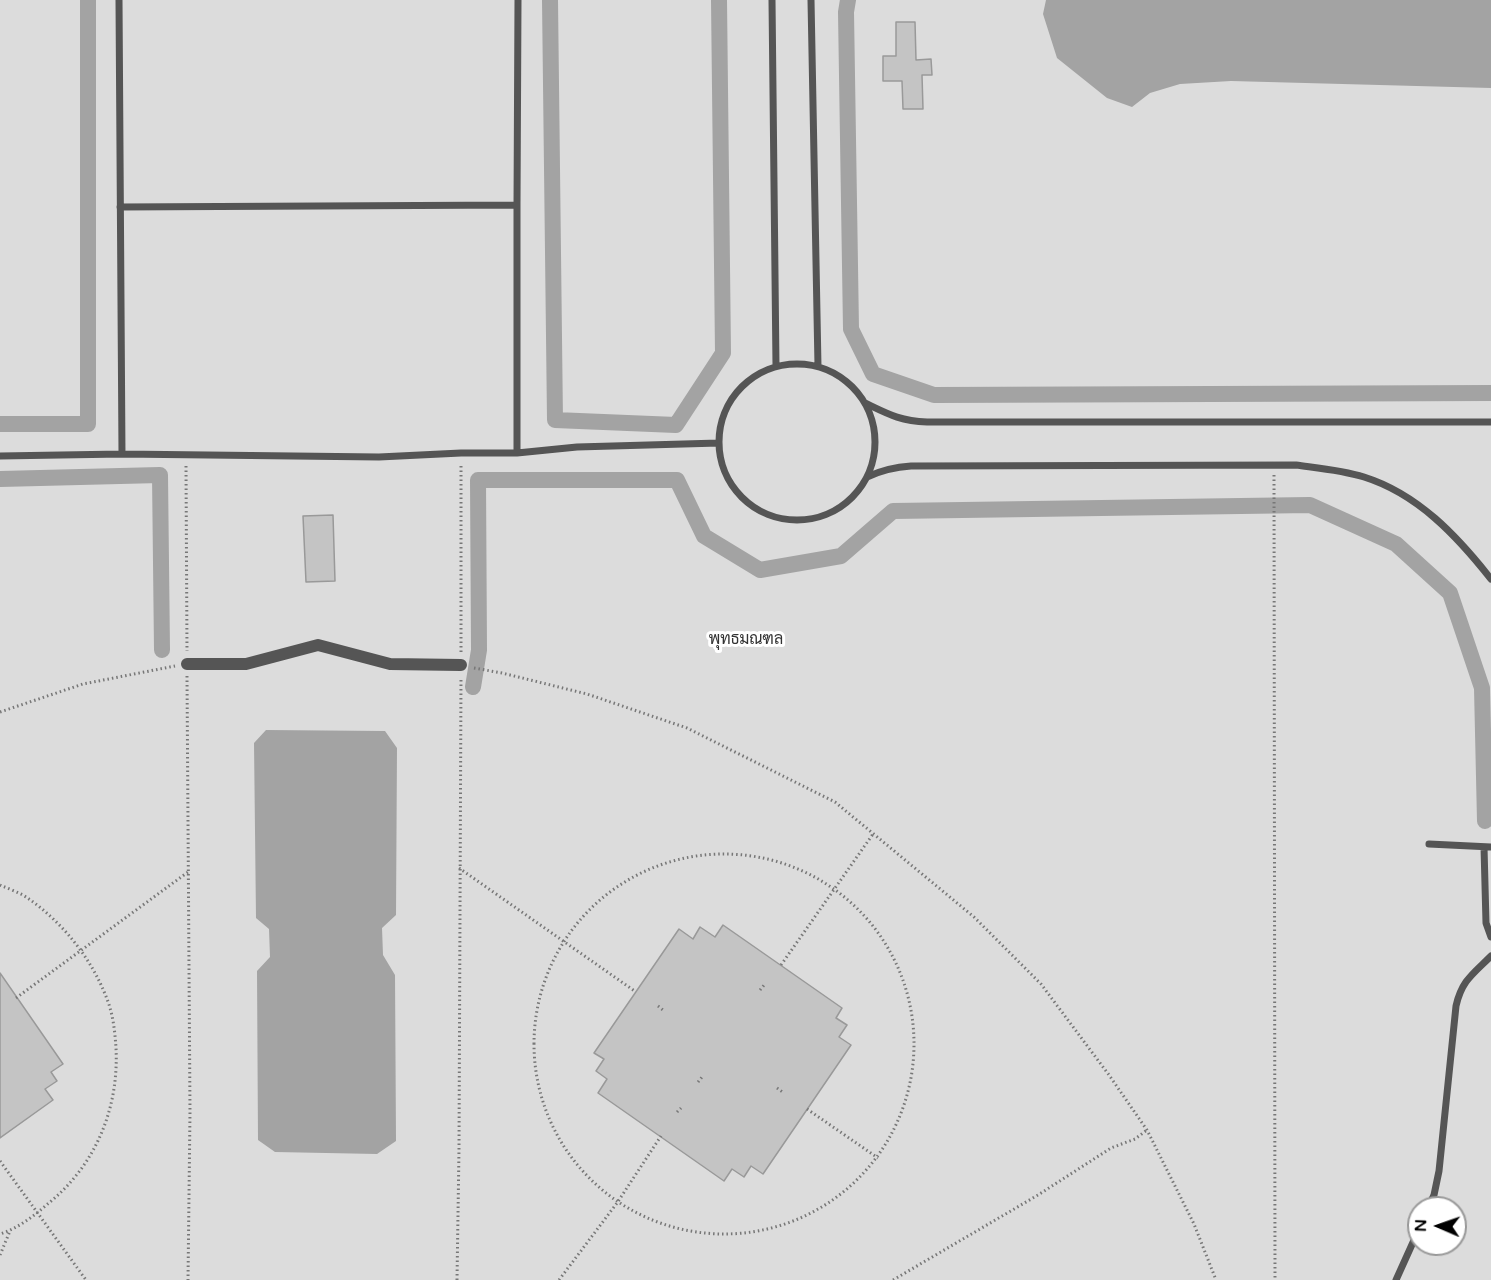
<!DOCTYPE html>
<meta charset="utf-8">
<style>
body{margin:0}
#map{position:relative;width:1491px;height:1280px;overflow:hidden;background:#fff;font-family:"Varela Round",sans-serif}
canvas{display:block}
.north{position:absolute;left:1407px;top:1196px;width:60px;height:60px;box-sizing:border-box;background:#fff;border:2px solid #999;border-radius:50%;rotate:272deg;font-size:16px;font-weight:700;line-height:24px;text-align:center;color:#000}
.north::after{content:'';display:block;margin:auto;width:21px;height:27px;background:#000;clip-path:polygon(50% 0,100% 100%,50% 72%,0 100%)}
</style>
<div id="map">
<canvas width="1491" height="1280"></canvas>
<div class="north">N</div>
</div>
<script>
const ctx = document.querySelector('canvas').getContext('2d');
ctx.lineJoin = 'round';
function fill(path, color) { ctx.fillStyle = color; ctx.fill(path, 'evenodd'); }
function stroke(path, color, width, dash) { ctx.strokeStyle = color; ctx.lineWidth = width; ctx.lineCap = dash ? 'butt' : 'round'; ctx.setLineDash(dash || []); ctx.stroke(path); }
function label(font, color, halo, rows, align = 'center') {
  ctx.font = font + ' "Varela Round",Sarabun,sans-serif'; ctx.lineWidth = 6; ctx.setLineDash([]); ctx.textBaseline = 'middle'; ctx.strokeStyle = halo; ctx.fillStyle = color; for (const [text, x, y, turn = 0] of rows) {
    ctx.save(); ctx.translate(x, y); ctx.rotate((+turn || 0) * Math.PI / 180); ctx.textAlign = isNaN(turn) ? turn : align; if (halo) ctx.strokeText(text, 0, 0); ctx.fillText(text, 0, 0); ctx.restore();
  }
}
fill(new Path2D(`
 M0 0H1491V1280H0ZM1419 1208H1455V1244H1419Z`), '#dcdcdc');
fill(new Path2D(`
 M1046 0H1491V88L1231 81 1180 84 1150 93 1132 107 1107 98 1057 58 1043 14Z
 M266 730 385 731 397 748 396 915 382 928 383 955 395 975 396 1141 377 1154 275 1152 258 1140 257 971 270 957 269 929 256 918 254 743Z`), '#a3a3a3');
stroke(new Path2D(`
 M550 0 555 420 676 425 723 353 719 0
 M848 0 846 12 851 329 873 374 934 395 1491 393
 M0 424H88V0
 M0 479 160 475 162 650
 M473 687 479 650 478 480H677L704 536 760 570 841 556 893 511 1310 505 1396 544 1450 593 1482 688 1485 821`), '#a3a3a3', 16);
const building = new Path2D(`
 M896 22H915L916 60 931 59 932 75H922L923 109H903L902 81H883V56H896Z
 M333 515 335 581 306 582 303 516Z
 M723 925 842 1008 836 1018 847 1025 839 1037 851 1045 763 1174 751 1166 744 1177 732 1169 724 1181 598 1093 607 1079 596 1071 604 1059 594 1053 679 929 693 939 700 927 715 937Z
 M0 973 63 1064 51 1072 57 1081 45 1089 53 1100 0 1138Z`);
fill(building, '#c4c4c4');
stroke(building, '#999', 1.5);
stroke(new Path2D(`
 M186 466 187 651
 M1274 475 1275 1280
 M461 652V464
 M474 668 502 673 587 694 687 728 835 802 974 917 1041 984 1109 1075 1147 1130 1194 1224 1216 1280
 M187 676 190 1112 188 1280
 M0 712 83 684 175 666
 M534 1044a190 190 0 1 1 380 0a190 190 0 1 1-380 0Z
 M459 868 636 992
 M0 885C9 889 21 893 29 899 63 923 92 959 107 999 113 1014 115 1032 116 1048 119 1108 96 1164 50 1202 35 1215 19 1228 0 1234
 M781 965 873 834
 M760 990 765 984
 M16 998 188 872
 M658 1006 663 1010
 M698 1082 702 1077
 M777 1088 784 1093
 M807 1109 878 1158
 M677 1112 681 1108
 M0 1161 86 1280
 M0 1255 10 1231
 M457 1280 459 1149 461 677
 M559 1280 617 1203 661 1136
 M893 1280 1038 1195 1111 1148 1135 1139 1147 1130`), '#777', 3, [1.5, 3]);
stroke(new Path2D(`
 M772 0 776 366
 M811 0 818 366
 M120 207 517 205
 M719 442a78 78 0 1 1 156 0a78 78 0 1 1-156 0Z
 M865 403C888 414 900 421 927 422H1491
 M517 453V205L518 0
 M122 454 379 457 461 453H517L577 447 719 443
 M0 456 122 454 119 0
 M867 477C882 470 895 467 911 466L1296 465C1318 468 1342 470 1364 477 1418 494 1457 536 1491 579
 M1429 844 1491 847
 M1484 847 1486 923 1491 937
 M1428 1208 1434 1195 1439 1171 1456 1006C1462 980 1473 974 1491 956
 M1396 1280 1419 1229`), '#555', 7);
stroke(new Path2D(`
 M187 664H246L318 645 390 664 461 665`), '#555', 12);
label('16px', '#333', '#fff', [
 ["พุทธมณฑล",746,640]
]);
</script>
